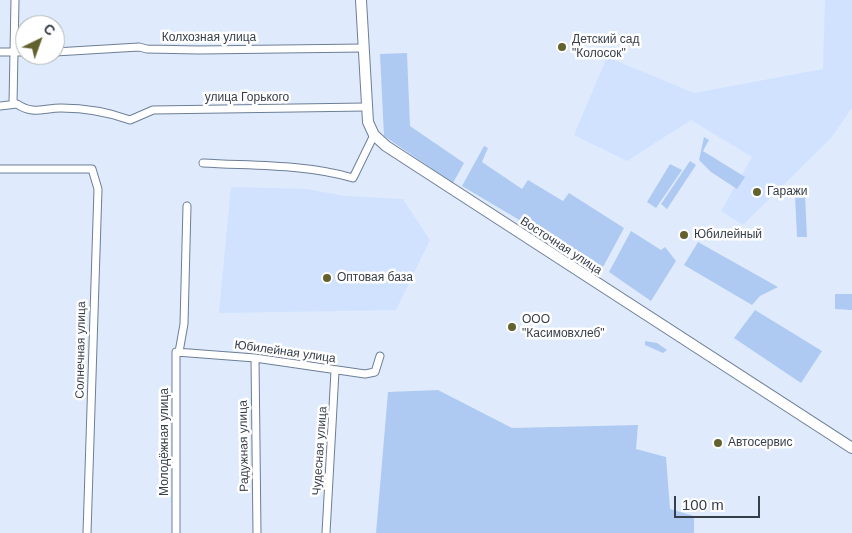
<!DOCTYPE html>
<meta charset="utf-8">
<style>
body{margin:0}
#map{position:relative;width:852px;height:533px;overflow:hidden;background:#dfebfc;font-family:Helvetica,sans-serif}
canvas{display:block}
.north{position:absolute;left:15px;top:15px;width:50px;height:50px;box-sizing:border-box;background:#fff;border:1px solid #afb2b6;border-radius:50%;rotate:42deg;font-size:14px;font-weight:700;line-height:20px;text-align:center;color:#363e49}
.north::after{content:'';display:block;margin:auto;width:18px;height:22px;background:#63622f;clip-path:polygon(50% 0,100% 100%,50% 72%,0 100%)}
.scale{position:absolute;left:674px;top:496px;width:86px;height:22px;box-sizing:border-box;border:2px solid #363e49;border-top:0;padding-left:6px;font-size:15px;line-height:18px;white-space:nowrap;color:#363e49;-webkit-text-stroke:4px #fff;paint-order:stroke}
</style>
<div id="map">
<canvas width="852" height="533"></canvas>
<div class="north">С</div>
<div class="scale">100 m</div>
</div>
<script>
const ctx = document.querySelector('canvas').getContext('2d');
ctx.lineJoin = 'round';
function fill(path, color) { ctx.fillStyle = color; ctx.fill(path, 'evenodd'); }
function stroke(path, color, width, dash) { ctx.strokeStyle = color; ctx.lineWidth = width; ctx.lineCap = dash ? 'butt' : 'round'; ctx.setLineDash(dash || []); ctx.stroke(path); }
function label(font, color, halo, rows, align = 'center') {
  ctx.font = font + ' Helvetica,sans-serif'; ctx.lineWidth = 5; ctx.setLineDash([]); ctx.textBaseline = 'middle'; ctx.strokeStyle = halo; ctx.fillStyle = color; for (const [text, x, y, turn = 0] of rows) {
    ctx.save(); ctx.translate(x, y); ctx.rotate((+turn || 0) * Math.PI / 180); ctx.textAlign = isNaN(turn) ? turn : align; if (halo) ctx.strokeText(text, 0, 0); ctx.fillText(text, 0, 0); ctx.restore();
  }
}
fill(new Path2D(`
 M825 0H852V108L832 137 743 225 721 211 752 157 691 120 627 161 574 135 607 57 694 93 823 69Z
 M231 187 307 189 345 196 403 199 430 240 396 310 219 313Z`), '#d0e2ff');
fill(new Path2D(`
 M407 53 410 126 464 163 453 183 384 136 380 54Z
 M704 137 709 140 703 151 745 177 737 189 711 172 699 160Z
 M484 146 488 148 482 162 522 189 528 180 563 201 569 193 624 228 602 269 462 186Z
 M690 161 696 165 667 209 661 204Z
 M670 164 682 170 656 208 647 202Z
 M795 195H805L807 237H797Z
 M631 231 661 250 665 247 676 261 651 301 609 272Z
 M698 242 778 287 760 296 752 305 684 265Z
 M835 294H852V310L835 309Z
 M755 310 822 351 801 383 734 338Z
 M645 341 657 343 667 350 663 353 645 345Z
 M438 390 512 428 638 425 636 449 666 457 670 509 694 516V533H376L388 392Z`), '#aecaf3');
const street = new Path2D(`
 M0 52H25
 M55 52 139 47 147 49 199 50 364 48
 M13 104 15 0
 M0 106 17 104C33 115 43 108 61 108 85 108 108 112 130 120L153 110 366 107
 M203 163C253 166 305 164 353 178L374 135
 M0 169H92L98 189 87 533
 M179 352 184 324 187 206
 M255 358 257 533
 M176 533V352L255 358 365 374 375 372 380 356
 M326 533 335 371`);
const secondary = new Path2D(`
 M361 0 368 122 374 135 386 146 852 448`);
stroke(street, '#6d7e98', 9);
stroke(secondary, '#6d7e98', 12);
stroke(street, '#fff', 7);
stroke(secondary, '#fff', 10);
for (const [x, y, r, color] of [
 [562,47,5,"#63622f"],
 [757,192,5,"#63622f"],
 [684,235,5,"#63622f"],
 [327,278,5,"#63622f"],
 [512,327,5,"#63622f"],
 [718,443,5,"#63622f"]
]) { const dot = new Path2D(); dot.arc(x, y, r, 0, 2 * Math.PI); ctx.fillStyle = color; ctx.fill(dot); stroke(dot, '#fff', 2); }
label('12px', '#363e49', '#fff', [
 ["Колхозная улица",209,38],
 ["улица Горького",247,98],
 ["Восточная улица",561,246,33],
 ["Солнечная улица",81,350,-89],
 ["Юбилейная улица",285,352,8],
 ["Молодёжная улица",165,442,-90],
 ["Радужная улица",244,446,-91],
 ["Чудесная улица",320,451,-86]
]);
label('12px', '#363e49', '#fff', [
 ["Детский сад",572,40],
 ["\"Колосок\"",572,54],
 ["Гаражи",767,192],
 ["Юбилейный",694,235],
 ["Оптовая база",337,278],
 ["ООО",522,320],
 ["\"Касимовхлеб\"",522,334],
 ["Автосервис",728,443]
], 'left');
</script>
